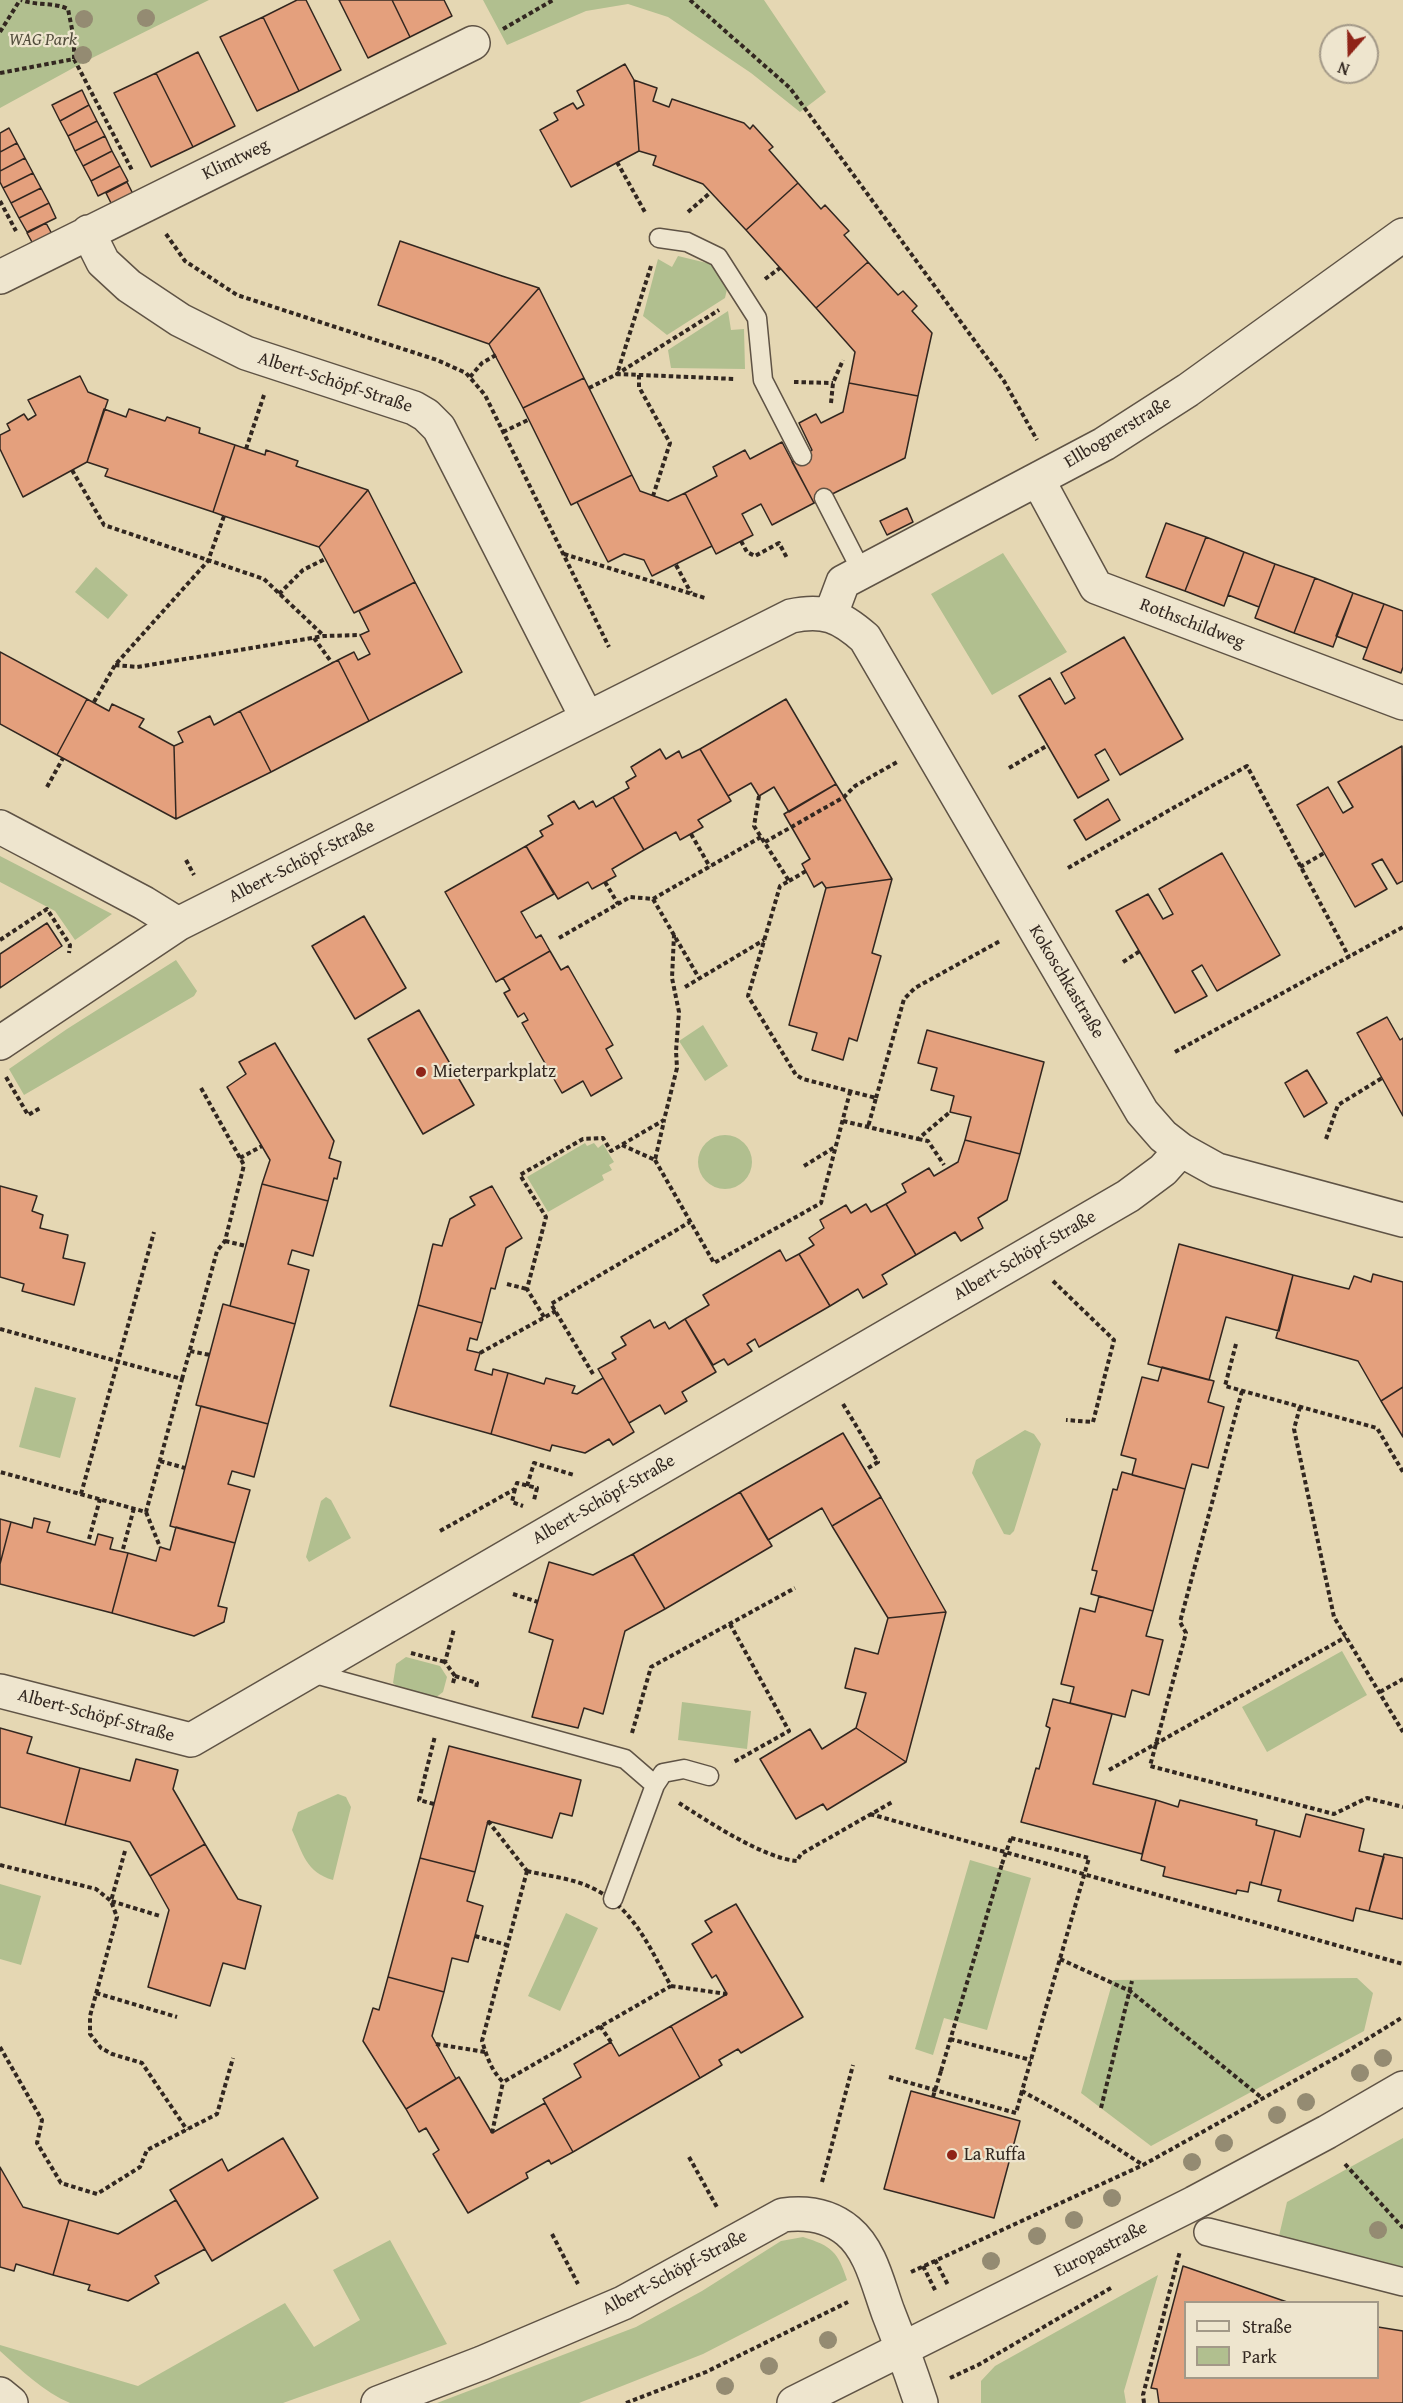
<!DOCTYPE html>
<meta charset="utf-8">
<style>
body{margin:0}
#map{position:relative;width:1403px;height:2403px;overflow:hidden;background:#e5d7b3;font-family:"Gentium Book Plus",serif}
canvas{display:block}
.legend{position:absolute;left:1184px;top:2301px;width:195px;height:78px;box-sizing:border-box;background:#eee5ce;border:2px solid #a39988;margin:0;padding:8px 10px;list-style:none;font-size:18px;color:#322720}
.legend li{display:flex;align-items:center;gap:12px;height:30px}
.legend b{width:30px;border:2px solid #a39988}
.north{position:absolute;left:1319px;top:24px;width:60px;height:60px;box-sizing:border-box;background:#eee5ce;border:2px solid #a39988;border-radius:50%;rotate:200deg;font-size:16px;font-weight:700;line-height:24px;text-align:center;color:#322720}
.north::after{content:'';display:block;margin:auto;width:21px;height:27px;background:#8f2418;clip-path:polygon(50% 0,100% 100%,50% 72%,0 100%)}
</style>
<div id="map">
<canvas width="1403" height="2403"></canvas>
<ul class="legend">
<li><b style="height:8px;background:#eee5ce"></b>Straße</li>
<li><b style="height:16px;background:#b1bf8f"></b>Park</li>
</ul>
<div class="north">N</div>
</div>
<script>
const ctx = document.querySelector('canvas').getContext('2d');
ctx.lineJoin = 'round';
function fill(path, color) { ctx.fillStyle = color; ctx.fill(path, 'evenodd'); }
function stroke(path, color, width, dash) { ctx.strokeStyle = color; ctx.lineWidth = width; ctx.lineCap = dash ? 'butt' : 'round'; ctx.setLineDash(dash || []); ctx.stroke(path); }
function label(font, color, halo, rows, align = 'center') {
  ctx.font = font + ' "Gentium Book Plus",serif'; ctx.lineWidth = 4.5; ctx.setLineDash([]); ctx.textBaseline = 'middle'; ctx.strokeStyle = halo; ctx.fillStyle = color; for (const [text, x, y, turn = 0] of rows) {
    ctx.save(); ctx.translate(x, y); ctx.rotate((+turn || 0) * Math.PI / 180); ctx.textAlign = isNaN(turn) ? turn : align; if (halo) ctx.strokeText(text, 0, 0); ctx.fillText(text, 0, 0); ctx.restore();
  }
}
fill(new Path2D(`
 M0 0H209L86 61 0 108Z
 M483 0H764L826 92 800 112 751 73 668 17 628 4 586 11 507 45Z
 M678 256 711 264 727 289 725 298 667 335 643 316 658 259 672 267Z
 M728 311 731 330 744 329 745 369 671 368 668 350Z
 M1003 553 1067 652 992 695 931 594Z
 M96 567 128 595 108 619 75 592Z
 M0 856 112 914 75 940 55 911 0 882Z
 M176 960 197 991 194 996 24 1095 9 1069 67 1029Z
 M703 1025 728 1066 705 1081 679 1041Z
 M698 1162a27 27 0 1 1 54 0a27 27 0 1 1-54 0Z
 M585 1143 587 1146 594 1143 598 1148 603 1144 614 1162 609 1165 612 1170 602 1175 604 1180 548 1212 527 1177Z
 M35 1387 76 1398 60 1458 19 1447Z
 M1025 1430 1034 1434 1041 1444 1014 1531 1010 1535 1004 1534 972 1473 976 1460Z
 M326 1497 331 1500 351 1538 309 1562 306 1557 321 1501Z
 M1342 1651 1367 1695 1267 1752 1242 1707Z
 M406 1657 440 1666 447 1677 443 1692 435 1698 398 1687 393 1683 396 1664Z
 M682 1702 751 1711 747 1749 678 1740Z
 M338 1794 346 1797 351 1807 333 1880C306 1872 303 1854 292 1830L298 1812Z
 M970 1860 1031 1878 987 2030 944 2018 933 2055 915 2049Z
 M0 1884 41 1896 21 1965 0 1959Z
 M566 1913 598 1928 560 2011 528 1996Z
 M1357 1978 1373 1993 1364 2031 1151 2146 1081 2093 1113 1980Z
 M1403 2138V2274L1278 2240 1287 2202Z
 M803 2237C832 2246 838 2252 847 2280L703 2354 579 2403H437L636 2327 702 2291 781 2241Z
 M390 2240 447 2344 283 2403H70C44 2392 21 2370 0 2351V2345L138 2386 285 2303 314 2347 360 2320 333 2270Z
 M1158 2275 1124 2391 1126 2403H981V2381L995 2366Z`), '#b1bf8f');
const building = new Path2D(`
 M297 0H306L341 70 299 91 263 17Z
 M339 0H392L410 37 368 58Z
 M392 0H444L452 16 410 37Z
 M263 17 299 91 257 111 220 37Z
 M198 52 235 126 193 147 156 73Z
 M625 64 634 80 639 151 571 187 540 130 558 120 554 113 573 103 577 109 584 105 577 91Z
 M156 73 193 147 151 167 114 93Z
 M634 80 657 88 653 101 669 107 672 99 744 123 750 129 753 125 773 147 769 150 798 183 746 230 703 184 653 165 656 156 639 151Z
 M82 90 89 105 60 121 52 105Z
 M89 105 97 121 68 136 60 121Z
 M97 121 105 136 75 151 68 136Z
 M9 128 17 143 0 152V133Z
 M105 136 112 151 83 166 75 151Z
 M17 143 25 158 0 171V152Z
 M112 151 120 166 91 181 83 166Z
 M25 158 33 173 3 188 0 182V171Z
 M120 166 128 181 98 196 91 181Z
 M33 173 41 188 11 203 3 188Z
 M127 182 133 194 112 205 106 193Z
 M798 183 821 209 825 205 849 231 844 235 868 262 816 308 746 230Z
 M41 188 49 203 19 218 11 203Z
 M49 203 56 218 27 232 19 218Z
 M46 223 52 234 33 244 27 233Z
 M400 241 502 276 539 288 489 344 378 305Z
 M868 262 898 295 903 291 917 306 912 311 932 333 918 396 849 383 855 352 816 308Z
 M539 288 584 378 523 408 489 344Z
 M80 376 88 392 108 400 87 462 23 497 0 449V435L10 430 7 424 24 414 28 420 36 415 28 400Z
 M584 378 632 475 571 505 523 408Z
 M849 383 918 396 905 458 814 503 792 462 812 450 799 423 816 414 821 423 843 412Z
 M104 409 126 417 129 409 165 421 167 417 200 428 199 433 235 445 213 512 105 476 108 469 87 462Z
 M782 442 814 503 772 525 761 504 742 514 753 535 716 554 685 493 717 476 713 467 745 450 750 459Z
 M235 445 265 455 266 450 298 461 296 466 368 490 319 547 224 516 213 512Z
 M632 475 640 491 668 501 685 493 712 546 652 576 644 560 624 554 608 562 577 502Z
 M368 490 415 582 354 613 319 547Z
 M907 508 913 522 887 535 880 521Z
 M1166 523 1206 537 1185 591 1146 577Z
 M1206 537 1244 552 1224 606 1185 591Z
 M1244 552 1275 564 1259 607 1228 595Z
 M1275 564 1315 578 1294 633 1255 618Z
 M1315 578 1353 593 1333 647 1294 633Z
 M415 582 462 672 369 721 338 660 354 652 358 660 370 654 360 635 369 631 359 611Z
 M1353 593 1384 604 1367 648 1336 636Z
 M1384 604 1403 611V667L1401 673 1363 659Z
 M1124 637 1183 739 1120 775 1105 749 1095 755 1109 780 1078 798 1019 696 1050 678 1065 704 1075 698 1061 673Z
 M0 652 87 699 57 755 0 724Z
 M338 660 369 721 271 772 240 711Z
 M87 699 109 711 112 704 144 719 139 727 174 746 176 819 57 755Z
 M786 699 836 784 789 812 774 787 759 796 751 783 728 796 700 749Z
 M240 711 271 772 176 819 174 746 183 742 178 732 210 716 214 725Z
 M1402 746 1403 881 1397 884 1382 859 1372 864 1387 889 1355 907 1297 805 1328 787 1343 813 1353 807 1338 782Z
 M660 749 666 759 679 751 682 758 700 749 731 801 698 820 703 827 680 840 676 832 644 850 613 797 629 788 626 782 636 776 631 767Z
 M836 784 844 797 892 879 826 888 822 882 814 887 802 864 810 859 784 814Z
 M613 797 644 850 612 869 616 876 605 882 592 889 588 882 558 899 526 846 543 836 540 831 553 824 548 816 574 801 579 809 593 801 596 807Z
 M1108 799 1120 820 1086 840 1074 820Z
 M526 846 554 894 521 912 536 938 541 935 550 951 496 982 445 892Z
 M1222 853 1280 955 1217 991 1202 965 1192 971 1207 996 1175 1013 1116 911 1148 894 1163 919 1173 914 1159 889Z
 M892 879 872 953 881 956 857 1041 849 1038 843 1060 812 1050 817 1033 789 1025 826 888Z
 M364 916 406 988 355 1019 312 946Z
 M47 923 62 946 0 988V954Z
 M550 951 561 970 568 966 613 1045 606 1049 622 1078 591 1096 583 1081 562 1093 522 1023 528 1020 524 1013 518 1017 504 993 510 990 503 978Z
 M419 1010 474 1105 423 1134 368 1039Z
 M1387 1017 1400 1040 1403 1038V1116L1357 1033Z
 M927 1030 1044 1062 1020 1154 965 1140 971 1117 950 1112 954 1096 931 1090 937 1068 918 1063Z
 M275 1043 334 1141 329 1158 341 1162 337 1179 334 1178 328 1201 262 1184 270 1160 227 1087 246 1074 239 1062Z
 M1307 1070 1327 1103 1304 1117 1285 1083Z
 M965 1140 1020 1154 1007 1200 978 1218 983 1228 961 1241 955 1232 916 1255 886 1204 906 1192 902 1184 929 1168 934 1176 958 1162Z
 M262 1184 328 1201 313 1256 292 1250 288 1264 309 1270 295 1324 230 1306Z
 M0 1186 37 1196 32 1211 43 1215 40 1228 68 1235 63 1258 85 1263 74 1305 22 1291 24 1284 0 1277Z
 M492 1186 522 1238 506 1248 495 1289 491 1288 482 1323 418 1305 433 1244 442 1246 450 1219 475 1205 470 1197Z
 M866 1204 871 1212 886 1204 916 1255 882 1275 887 1284 863 1298 858 1289 830 1306 799 1254 814 1245 809 1238 824 1228 820 1220 846 1205 851 1213Z
 M1179 1244 1293 1275 1279 1331 1226 1317 1209 1380 1148 1364Z
 M780 1250 786 1261 799 1254 830 1306 759 1347 755 1339 747 1344 752 1351 728 1365 724 1359 713 1365 685 1319 709 1305 703 1295Z
 M1373 1274 1403 1282V1387L1381 1401 1358 1361 1276 1338 1293 1275 1349 1289 1354 1276 1371 1282Z
 M223 1304 295 1324 268 1424 196 1405Z
 M418 1305 482 1323 477 1340 470 1338 467 1350 480 1353 475 1370 492 1375 493 1369 508 1373 491 1434 390 1406Z
 M685 1319 716 1372 682 1392 687 1401 665 1414 660 1405 629 1423 598 1369 616 1359 612 1353 626 1345 621 1337 650 1320 654 1328 665 1322 669 1329Z
 M1162 1367 1214 1381 1208 1402 1224 1407 1208 1468 1192 1464 1185 1489 1132 1475 1136 1459 1121 1455 1142 1377 1158 1381Z
 M508 1373 544 1384 546 1378 575 1386 572 1393 577 1394 603 1378 634 1432 613 1445 609 1439 585 1453 552 1445 550 1451 491 1434Z
 M1403 1387V1437L1381 1401Z
 M201 1406 268 1424 254 1477 232 1471 228 1484 250 1490 235 1543 170 1526Z
 M843 1433 881 1497 832 1526 822 1508 768 1540 740 1492Z
 M1122 1472 1185 1489 1153 1611 1091 1594 1097 1571 1092 1570 1113 1489 1117 1490Z
 M740 1492 772 1546 665 1609 633 1554Z
 M881 1497 946 1612 888 1618 832 1526Z
 M34 1518 50 1522 47 1532 95 1545 98 1534 113 1538 110 1549 128 1553 112 1613 0 1584V1564L11 1522 32 1528Z
 M0 1519 11 1522 0 1564Z
 M176 1527 235 1543 218 1606 227 1608 224 1622 194 1636 112 1613 128 1553 156 1561 160 1547 170 1550Z
 M633 1554 665 1609 625 1631 603 1714 584 1708 578 1728 532 1717 553 1640 529 1632 549 1562 593 1575Z
 M1099 1596 1153 1611 1146 1636 1163 1640 1149 1695 1132 1690 1125 1717 1070 1703 1074 1687 1061 1684 1080 1608 1095 1612Z
 M946 1612 906 1762 856 1728 866 1693 845 1688 855 1648 878 1654 888 1618Z
 M1053 1699 1112 1714 1093 1784 1156 1800 1142 1854 1021 1822 1036 1768 1039 1769 1050 1728 1046 1726Z
 M0 1728 32 1737 27 1753 80 1768 65 1825 0 1807Z
 M856 1728 906 1762 827 1810 823 1804 796 1819 760 1759 810 1729 822 1749Z
 M449 1746 581 1780 572 1816 560 1813 552 1838 488 1821 475 1872 420 1858Z
 M136 1759 178 1770 173 1789 205 1844 150 1876 130 1842 65 1825 80 1768 130 1781Z
 M1156 1800 1178 1807 1180 1800 1257 1820 1256 1825 1275 1830 1261 1885 1250 1882 1248 1892 1237 1890 1236 1894 1163 1876 1165 1867 1141 1860Z
 M1306 1814 1364 1829 1359 1851 1384 1857 1369 1911 1356 1908 1353 1921 1278 1901 1281 1890 1261 1885 1275 1830 1300 1837Z
 M205 1844 238 1899 261 1906 245 1969 223 1963 210 2006 148 1987 169 1910 150 1876Z
 M1384 1854 1403 1858V1919L1369 1911Z
 M420 1858 475 1872 467 1901 483 1906 468 1962 452 1958 444 1992 388 1977Z
 M736 1904 803 2017 741 2053 738 2049 719 2060 722 2065 700 2078 671 2026 727 1994 716 1975 712 1978 692 1944 712 1932 705 1921Z
 M388 1977 444 1992 432 2036 456 2079 406 2109 363 2041 373 2008 379 2010Z
 M671 2026 700 2078 573 2152 543 2099 581 2077 574 2064 611 2042 619 2056Z
 M459 2077 492 2133 545 2103 573 2152 551 2164 549 2160 526 2173 528 2178 468 2213 433 2154 439 2150 426 2128 419 2132 406 2109Z
 M911 2091 1020 2121 994 2218 884 2189Z
 M283 2138 318 2198 212 2261 170 2190 222 2159 228 2171Z
 M0 2167 23 2207 69 2220 53 2275 16 2264 14 2271 0 2267Z
 M176 2200 205 2249 155 2276 159 2283 128 2301 88 2290 90 2285 53 2275 69 2220 118 2234Z
 M1183 2266 1287 2302H1186V2378H1378V2327L1403 2331V2403H1159L1157 2389 1151 2388Z`);
fill(building, '#e4a07d');
stroke(building, '#322720', 1.5);
const service = new Path2D(`
 M659 238 687 242 718 257 757 318 763 380 802 456
 M824 498 862 572
 M308 1672 625 1759 655 1785 613 1899
 M655 1785 663 1773 684 1769 709 1776`);
const pedestrian = new Path2D(`
 M1208 2232 1403 2282`);
const minor = new Path2D(`
 M88 232 103 262 129 286 180 320 246 353 414 408 426 415 439 428 587 718
 M0 277 473 43
 M1038 480 1096 587 1403 703
 M831 614 843 582 1104 444 1188 390 1403 235
 M0 827 144 903 178 924
 M0 1043 178 924 791 616C824 609 840 616 865 638L1142 1112 1163 1136 1181 1150 1217 1170 1403 1220
 M0 1691 191 1740 1128 1196 1163 1170 1181 1150
 M0 2394 11 2403
 M378 2403 482 2363 623 2303 783 2215C806 2212 829 2215 848 2231 871 2250 878 2285 888 2312 900 2342 911 2373 921 2403
 M794 2403 1194 2203 1327 2132 1403 2088`);
stroke(service, '#5f5345', 21);
stroke(pedestrian, '#5f5345', 30);
stroke(minor, '#5f5345', 36);
stroke(new Path2D(`
 M690 0 790 88 1004 381 1037 440
 M503 29 553 0
 M0 32 20 0
 M74 59 133 172
 M0 73 74 59V39L68 9C54 2 37 6 21 0
 M617 162 646 214
 M0 201 16 231
 M688 212 711 192
 M166 234 185 261 237 295 437 360 466 373 485 395 609 647
 M651 266 617 374 736 379
 M765 279 780 268
 M639 375V387L670 443 653 496
 M470 377 482 363 496 355
 M794 382 833 383
 M589 388 617 374 719 310
 M831 403 833 383 843 360
 M503 432 528 420
 M246 449 264 395
 M72 470 104 525 264 579 324 636
 M741 541 747 552 755 556 779 543 787 558
 M564 554 705 598
 M676 565 691 593
 M279 594 303 570 325 559
 M314 638 332 663
 M115 665 137 667 324 636 360 635
 M94 702 115 665 208 561 224 516
 M1009 768 1048 745
 M47 787 63 758
 M759 796 754 826 789 881 780 886 748 996 796 1075 803 1079 876 1098 868 1127
 M691 834 710 867
 M765 842 844 797 855 786 897 762
 M186 860 194 875
 M1300 867 1324 853
 M1068 868 1247 766 1349 957
 M789 881 806 871
 M605 882 618 904
 M653 899 699 978
 M559 938 630 897 653 899 761 837
 M0 940 47 909 70 945 69 953
 M1123 962 1140 951
 M685 987 764 940
 M1175 1052 1403 927
 M6 1077 28 1115 42 1107
 M876 1098 904 999 915 988 1000 941
 M843 1121 918 1139 950 1112
 M918 1139 928 1141 944 1165
 M1326 1139 1338 1105 1382 1078
 M622 1145 655 1160 664 1121
 M240 1158 262 1146
 M655 1160 714 1263 821 1203 850 1092
 M804 1166 835 1147
 M225 1241 246 1246
 M1053 1281 1114 1340 1093 1422 1066 1420
 M507 1284 527 1289
 M544 1317 527 1289 546 1217 520 1175 583 1139 603 1138 611 1151 664 1120 677 1068 676 1051 679 1012 672 978 674 935
 M0 1329 182 1379 146 1512 0 1472
 M1236 1344 1225 1386 1377 1428 1403 1472
 M190 1351 210 1355
 M480 1353 556 1311
 M593 1374 551 1304 690 1222
 M182 1379 217 1251 225 1241 244 1165 201 1088
 M1242 1391 1180 1622 1186 1633 1150 1766 1334 1814 1367 1798 1403 1807
 M843 1404 878 1462 865 1470
 M1300 1407 1294 1429 1334 1617 1403 1732
 M160 1461 185 1468
 M527 1486 534 1463 574 1475
 M515 1489 512 1502 523 1506
 M81 1494 154 1232
 M146 1512 160 1547
 M440 1531 515 1489 517 1483 537 1488 534 1500
 M89 1539 100 1499
 M123 1549 134 1508
 M513 1594 538 1602
 M730 1624 789 1731 732 1763
 M411 1653 445 1662
 M455 1676 477 1683 476 1688
 M453 1683 455 1676 445 1662 454 1629
 M1380 1692 1403 1679
 M632 1733 651 1667 795 1588
 M1109 1770 1346 1637
 M679 1803C709 1822 763 1858 797 1861L801 1854 894 1801
 M434 1804 419 1800 435 1736
 M870 1814 1403 1964
 M488 1821 527 1871
 M1011 1838 1089 1858 1022 2091 1072 2119 1143 2165
 M125 1851 111 1901 160 1916
 M0 1865 96 1889 111 1901 117 1917 90 2016V2034L101 2048 112 2054 142 2063 187 2130
 M527 1871C547 1876 571 1878 590 1887 633 1906 649 1947 671 1986L503 2082C491 2070 487 2057 482 2041Z
 M475 1936 507 1945
 M1060 1959 1130 1991 1262 2098
 M671 1986 727 1994
 M96 1993 177 2017
 M600 2026 611 2042
 M950 2039 1031 2060
 M436 2044 485 2052
 M0 2047 42 2120 37 2143 61 2183 97 2194 140 2167 147 2150 217 2114 233 2058
 M941 2071 1002 1864
 M889 2077 1016 2113 1022 2091
 M1101 2108 1132 1981
 M492 2133 503 2082
 M689 2157 718 2209
 M1345 2164 1403 2228
 M822 2182 853 2065
 M552 2234 578 2284
 M935 2260 948 2285
 M923 2266 936 2292
 M911 2272 1143 2165 1346 2052 1403 2017
 M950 2378 978 2365 1111 2288
 M626 2403 706 2372 848 2302
 M1144 2403 1143 2395 1180 2251`), '#322720', 4, [4.5, 3]);
stroke(service, '#eee5ce', 18);
stroke(pedestrian, '#eee5ce', 27);
stroke(minor, '#eee5ce', 33);
stroke(new Path2D(`
 M1002 1864 1011 1838
 M933 2097 941 2071`), '#322720', 4, [4.5, 3]);
ctx.fillStyle = '#948b72';
for (const [x, y] of [
 [146,18],
 [84,19],
 [83,55],
 [1383,2058],
 [1360,2073],
 [1306,2102],
 [1277,2115],
 [1224,2143],
 [1192,2162],
 [1112,2198],
 [1074,2220],
 [1378,2230],
 [1037,2236],
 [991,2261],
 [828,2340],
 [769,2366],
 [725,2386]
]) { ctx.beginPath(); ctx.arc(x, y, 9, 0, 2 * Math.PI); ctx.fill(); }
for (const [x, y, r, color] of [
 [421,1072,6,"#8f2418"],
 [952,2155,6,"#8f2418"]
]) { const dot = new Path2D(); dot.arc(x, y, r, 0, 2 * Math.PI); ctx.fillStyle = color; ctx.fill(dot); stroke(dot, '#eee5ce', 2); }
label('italic 18px', '#524d3c', '#eee5ce', [
 ["WAG Park",43,40]
]);
label('18px', '#322720', '#eee5ce', [
 ["Klimtweg",236,160,-26],
 ["Albert-Schöpf-Straße",335,383,18],
 ["Ellbognerstraße",1118,433,-31],
 ["Rothschildweg",1192,624,21],
 ["Albert-Schöpf-Straße",302,862,-27],
 ["Kokoschkastraße",1066,982,59],
 ["Albert-Schöpf-Straße",1025,1256,-30],
 ["Albert-Schöpf-Straße",604,1500,-30],
 ["Albert-Schöpf-Straße",96,1716,15],
 ["Europastraße",1101,2250,-27],
 ["Albert-Schöpf-Straße",675,2273,-28]
]);
label('18px', '#322720', '#eee5ce', [
 ["Mieterparkplatz",433,1072],
 ["La Ruffa",964,2155]
], 'left');
</script>
